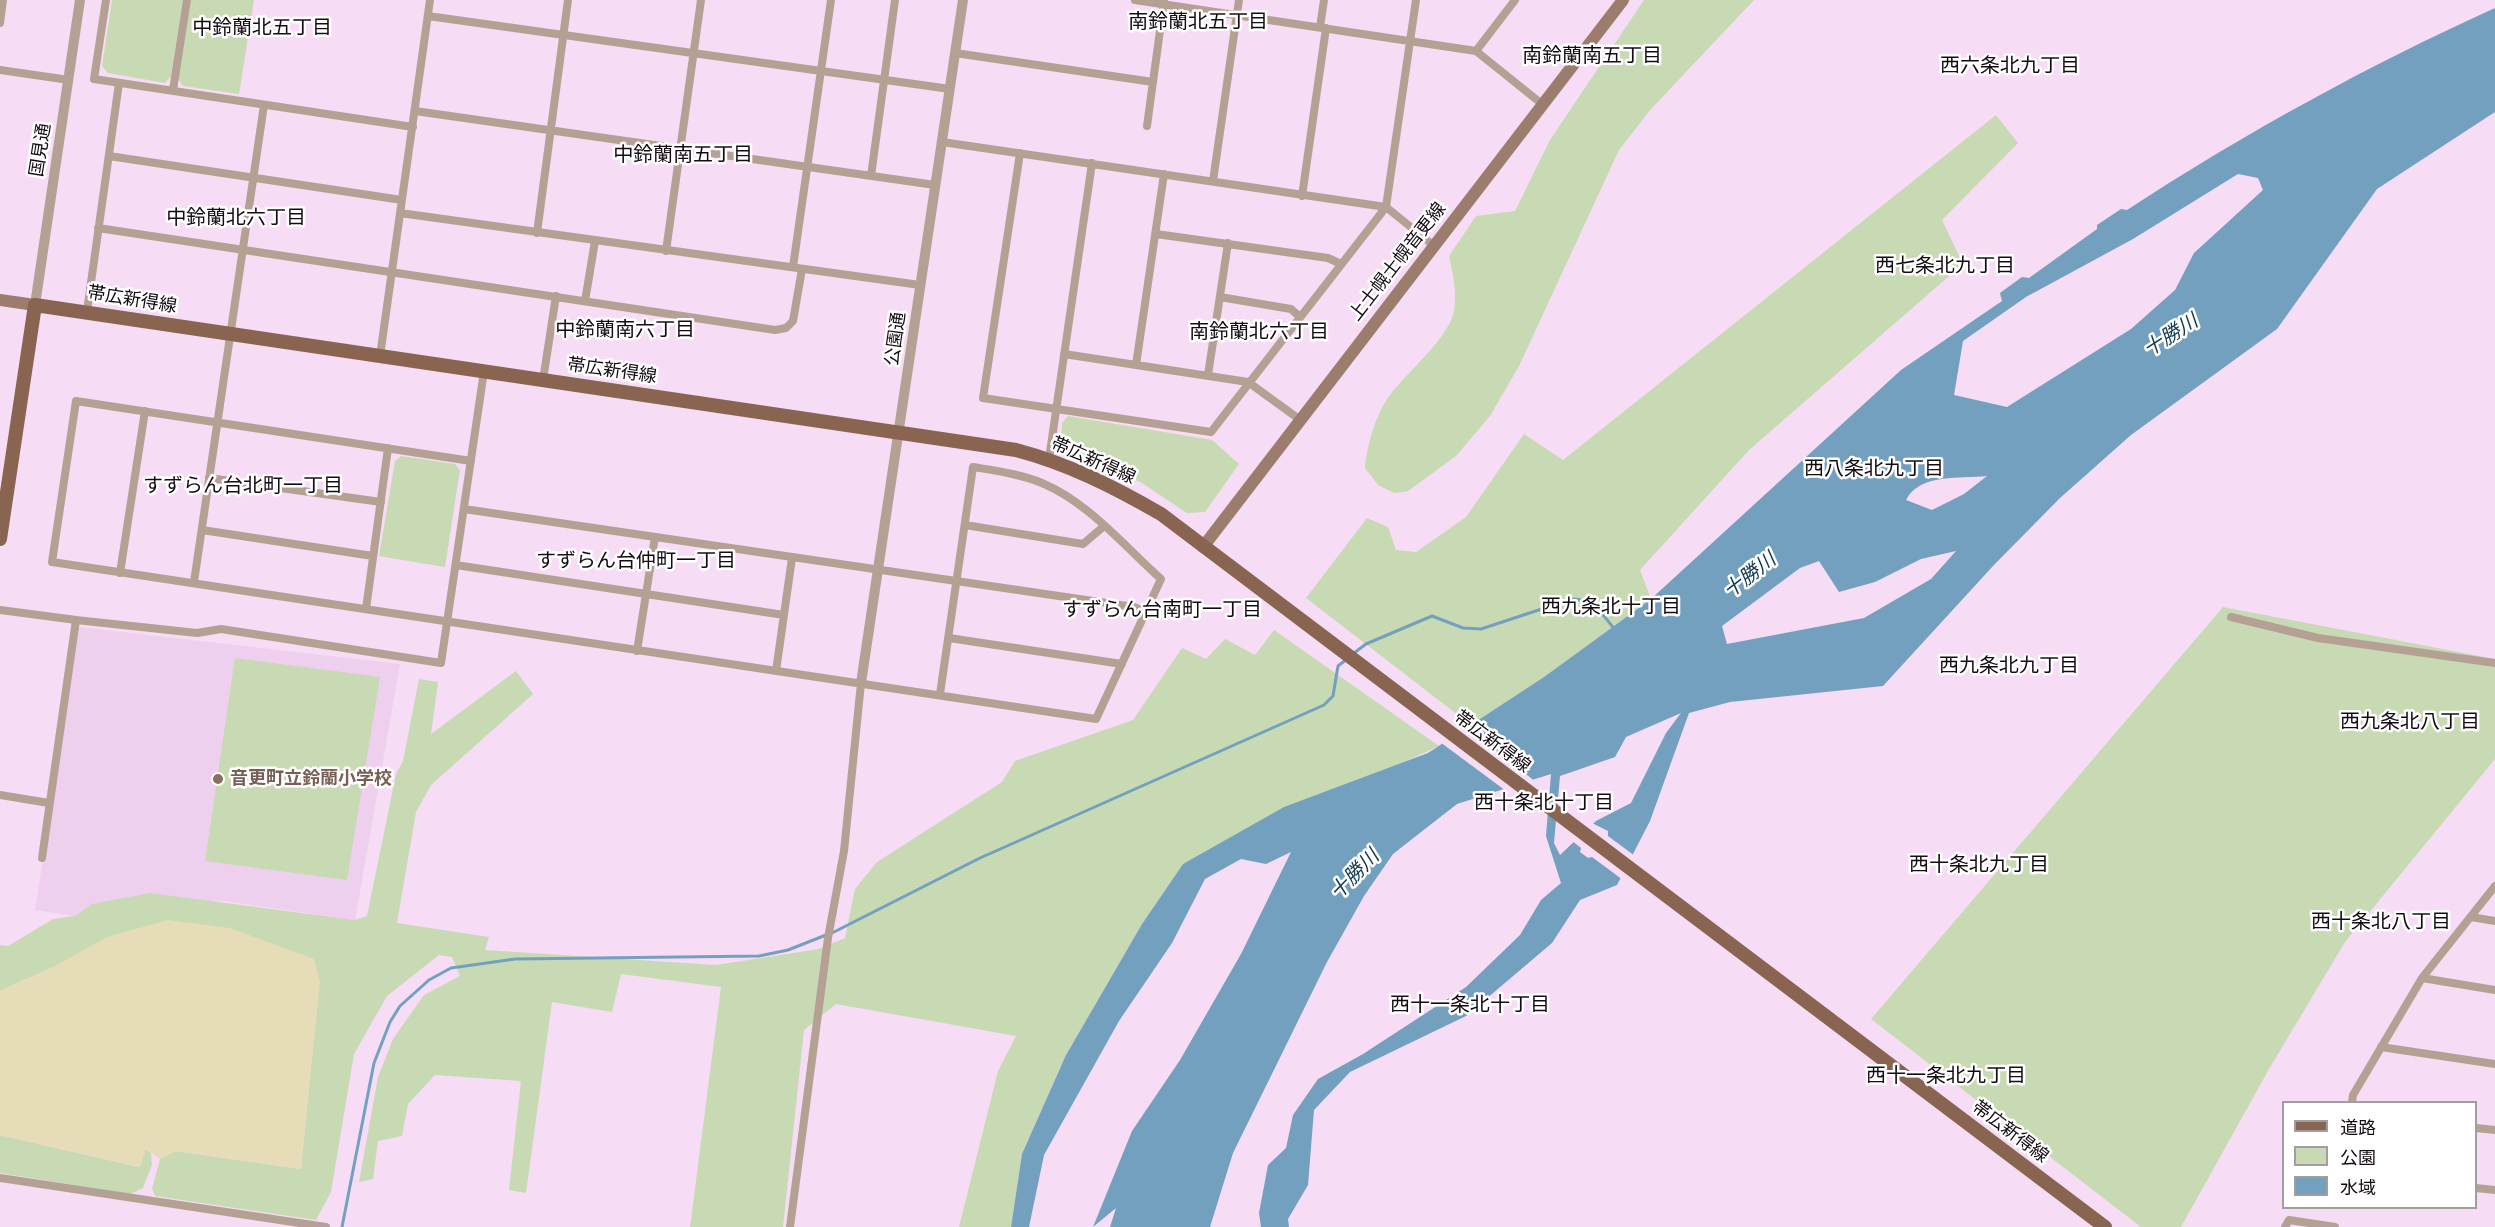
<!DOCTYPE html>
<meta charset="utf-8">
<style>
body{margin:0}
#map{position:relative;width:2495px;height:1227px;overflow:hidden;background:#f6dcf5;font-family:Helvetica,"Noto Sans JP",sans-serif}
canvas{display:block}
.legend{position:absolute;left:2282px;top:1101px;width:195px;height:108px;box-sizing:border-box;background:#fff;border:2px solid #a19da0;margin:0;padding:8px 10px;list-style:none;font-size:18px;color:#130a12}
.legend li{display:flex;align-items:center;gap:12px;height:30px}
.legend b{width:30px;border:2px solid #a19da0}
</style>
<div id="map">
<canvas width="2495" height="1227"></canvas>
<ul class="legend">
<li><b style="height:8px;background:#896551"></b>道路</li>
<li><b style="height:16px;background:#c7dab4"></b>公園</li>
<li><b style="height:16px;background:#73a0be"></b>水域</li>
</ul>
</div>
<script>
const ctx = document.querySelector('canvas').getContext('2d');
ctx.lineJoin = 'round';
function fill(path, color) { ctx.fillStyle = color; ctx.fill(path, 'evenodd'); }
function stroke(path, color, width, dash) { ctx.strokeStyle = color; ctx.lineWidth = width; ctx.lineCap = dash ? 'butt' : 'round'; ctx.setLineDash(dash || []); ctx.stroke(path); }
function label(font, color, halo, rows, align = 'center') {
  ctx.font = font + ' Helvetica,"Noto Sans JP",sans-serif'; ctx.lineWidth = 5; ctx.setLineDash([]); ctx.textBaseline = 'middle'; ctx.strokeStyle = halo; ctx.fillStyle = color; for (const [text, x, y, turn = 0] of rows) {
    ctx.save(); ctx.translate(x, y); ctx.rotate((+turn || 0) * Math.PI / 180); ctx.textAlign = isNaN(turn) ? turn : align; if (halo) ctx.strokeText(text, 0, 0); ctx.fillText(text, 0, 0); ctx.restore();
  }
}
fill(new Path2D(`
 M79 627 400 664 355 920 224 901 93 904 75 916 35 910Z`), '#eecfed');
fill(new Path2D(`
 M112 0H183L171 76 165 83 108 73 102 66Z
 M191 0H254L239 94 183 86 178 79Z
 M1644 0H1754L1651 109 1619 150 1519 366 1490 416 1456 456 1408 491 1394 493 1378 485 1365 468C1367 444 1376 414 1390 395 1407 372 1449 338 1454 311 1457 292 1453 274 1449 256L1476 216 1515 211 1550 140Z
 M1996 115 2018 143 1942 220 1963 264 1749 450 1640 570 1651 599 1544 677 1471 725 1306 598 1367 518 1388 527 1396 550 1416 552 1466 517 1524 434 1563 460Z
 M1068 416 1212 440 1239 464 1205 512 1187 513 1142 483 1061 446 1062 423Z
 M401 456 455 464 460 470 445 567 379 556 395 461Z
 M2223 607 2495 659V759L2345 942 2269 1069 2181 1227H2141L1871 1019Z
 M1274 630 1439 746 1183 864 1142 924 1066 1055 1022 1154 1011 1227H959L998 1071 1016 1036 836 1004 804 1030 783 1227H690L721 987 621 974 612 1012 552 1002 526 1193 509 1190 521 1081 435 1075 408 1104 402 1136 378 1141 373 1179 359 1182 378 1077 393 1039 424 995 460 976 452 957 439 955 387 996 354 1054 331 1192 316 1220 155 1196 152 1189 160 1159 176 1151 301 1169 309 1086 51 968 0 991V945L8 946 53 919 75 916 92 904 150 893 355 920 367 916 396 774 403 761 419 679 438 682 431 734 516 671 533 694 431 785 416 812 397 923 489 937 485 950 716 965 819 949 845 938 855 889 877 862 1002 782 1015 761 1133 720 1182 648 1206 659 1225 639 1255 655Z
 M235 658 380 677 347 880 205 861Z
 M0 1135 139 1167 145 1149 151 1153 152 1165 143 1188 130 1194 0 1173Z`), '#c7dab4');
fill(new Path2D(`
 M168 920 230 928 314 959 320 982 301 1169 177 1151 160 1159 146 1149 140 1167 0 1135V991L51 968 107 937Z`), '#e6dcb7');
fill(new Path2D(`
 M2495 8V112L2377 189 2277 329 2131 435 2060 498 1993 566 1883 686 1730 702 1689 713 1650 821 1617 885 1580 900 1552 943 1466 1016 1350 1072 1314 1110 1308 1185 1288 1219 1289 1227H1261L1259 1213 1268 1165 1286 1148 1293 1115 1318 1079 1363 1054 1466 987 1520 935 1541 900 1561 883 1546 836 1551 774 1457 804 1393 854 1364 896 1327 962 1233 1153 1210 1227H1110L1116 1208 1093 1227 1132 1131 1180 1060 1241 954 1291 852 1266 864 1241 859 1205 879 1172 943 1119 1021 1044 1155 1029 1227H1011L1022 1154 1066 1055 1142 924 1183 864 1284 807 1428 753 1544 677 1651 599 1901 370 2002 301 2000 293 2022 277 2029 278 2097 229V225L2121 209 2127 210C2245 133 2367 66 2495 8ZM2238 174 2258 178 2263 190 2194 253 2175 290 2131 329 2007 407 1954 395 1963 341 2026 297 2133 239ZM1987 476 1964 494 1932 510 1906 500C1920 473 1960 479 1987 476ZM1956 551 1931 579 1864 618 1727 644 1722 626 1800 568 1819 561 1839 592 1875 582 1921 559ZM1681 713 1666 733 1631 803 1596 821 1560 855 1554 843 1560 776 1615 757 1626 737Z`), '#73a0be');
fill(new Path2D(`
 M1464 726 1536 782 1506 791 1440 742Z
 M1590 822 1608 831V836L1635 856 1623 880 1592 857 1588 858 1580 852 1581 848 1572 841Z`), '#f6dcf5');
stroke(new Path2D(`
 M1354 653 1366 644 1432 616 1463 628 1481 629 1572 599C1594 599 1603 615 1615 630
 M832 933 980 858 1324 705 1333 696 1338 666 1347 659
 M342 1227 374 1063 390 1022 400 1006 429 980 451 968 515 959 759 956 788 950 826 935`), '#73a0be', 3);
stroke(new Path2D(`
 M106 0 94 79 413 127
 M1135 0 1476 51 1542 104
 M428 16 950 89
 M0 23 3 0
 M1320 27 1324 0
 M1476 51 1515 0
 M955 53 1153 82
 M0 70 69 80
 M173 90 187 0
 M415 111 935 185
 M1147 126 1164 1
 M942 142 1386 207 1433 245
 M1020 153 983 398 1211 432 1386 207 1416 0
 M109 156 402 200
 M871 176 895 0
 M1213 181 1239 0
 M1302 196 1326 28
 M400 213 920 285
 M98 228 775 330 786 328 793 321 802 269
 M537 233 568 0
 M1156 234 1328 258 1341 264
 M666 251 701 0
 M793 267 831 0
 M1220 297 1291 309 1300 317
 M585 301 595 241
 M87 311 119 83
 M1064 354 1248 382 1299 419
 M380 356 430 0
 M1136 365 1164 174
 M1208 375 1228 243
 M543 380 556 296
 M1049 459 1092 163
 M471 461 76 401 52 562 1096 719 1161 579C1125 547 1088 502 1042 483 1020 474 997 471 973 467L940 694
 M209 478 381 502
 M464 509 1134 607 1146 612
 M965 525 1083 544 1103 527
 M202 530 373 556
 M456 565 784 615
 M120 573 145 411
 M194 582 264 105
 M366 609 388 448
 M0 610 76 620 42 858
 M2231 617 2318 638 2495 663
 M76 620 197 633 221 629 441 663 484 371
 M949 638 1122 664
 M637 651 655 537
 M776 671 792 558
 M0 795 49 803
 M2471 917 2495 921
 M2422 978 2495 886
 M2381 1047 2495 1064
 M2352 1102 2353 1095 2422 978 2495 990
 M2476 1128 2495 1130
 M0 1178 326 1227
 M2476 1188 2495 1190
 M790 1227 828 938 844 851 861 683
 M2285 1227 2289 1220 2335 1227`), '#b5a094', 8);
stroke(new Path2D(`
 M35 305 80 0
 M861 683 963 0`), '#b5a094', 10);
stroke(new Path2D(`
 M0 300 35 305
 M1203 547 1623 0`), '#9c7d6d', 12);
stroke(new Path2D(`
 M0 539 35 305 1016 450C1069 464 1114 487 1161 514L2105 1227`), '#896551', 14);
for (const [x, y, r, color] of [
 [218,779,6,"#8d6e63"]
]) { const dot = new Path2D(); dot.arc(x, y, r, 0, 2 * Math.PI); ctx.fillStyle = color; ctx.fill(dot); stroke(dot, '#fff', 2); }
label('18px', '#130a12', '#fff', [
 ["国見通",41,150,-81],
 ["上士幌士幌音更線",1398,262,-52],
 ["帯広新得線",132,300,9],
 ["公園通",896,339,-82],
 ["帯広新得線",612,371,8],
 ["帯広新得線",1093,461,24],
 ["帯広新得線",1492,742,37],
 ["帯広新得線",2010,1132,37]
]);
label('bold 18px', '#785e54', '#fff', [
 ["音更町立鈴蘭小学校",230,779]
], 'left');
label('20px', '#130a12', '#fff', [
 ["南鈴蘭北五丁目",1198,22],
 ["中鈴蘭北五丁目",262,28],
 ["南鈴蘭南五丁目",1592,56],
 ["西六条北九丁目",2010,66],
 ["中鈴蘭南五丁目",683,155],
 ["中鈴蘭北六丁目",236,218],
 ["西七条北九丁目",1945,266],
 ["中鈴蘭南六丁目",625,330],
 ["南鈴蘭北六丁目",1259,332],
 ["西八条北九丁目",1874,469],
 ["すずらん台北町一丁目",243,486],
 ["すずらん台仲町一丁目",636,561],
 ["西九条北十丁目",1611,607],
 ["すずらん台南町一丁目",1162,610],
 ["西九条北九丁目",2009,666],
 ["西九条北八丁目",2410,722],
 ["西十条北十丁目",1544,803],
 ["西十条北九丁目",1979,865],
 ["西十条北八丁目",2381,922],
 ["西十一条北十丁目",1470,1005],
 ["西十一条北九丁目",1946,1076]
]);
label('italic 20px', '#12394e', '#fff', [
 ["十勝川",2171,336,-33],
 ["十勝川",1750,576,-38],
 ["十勝川",1355,875,-46]
]);
</script>
